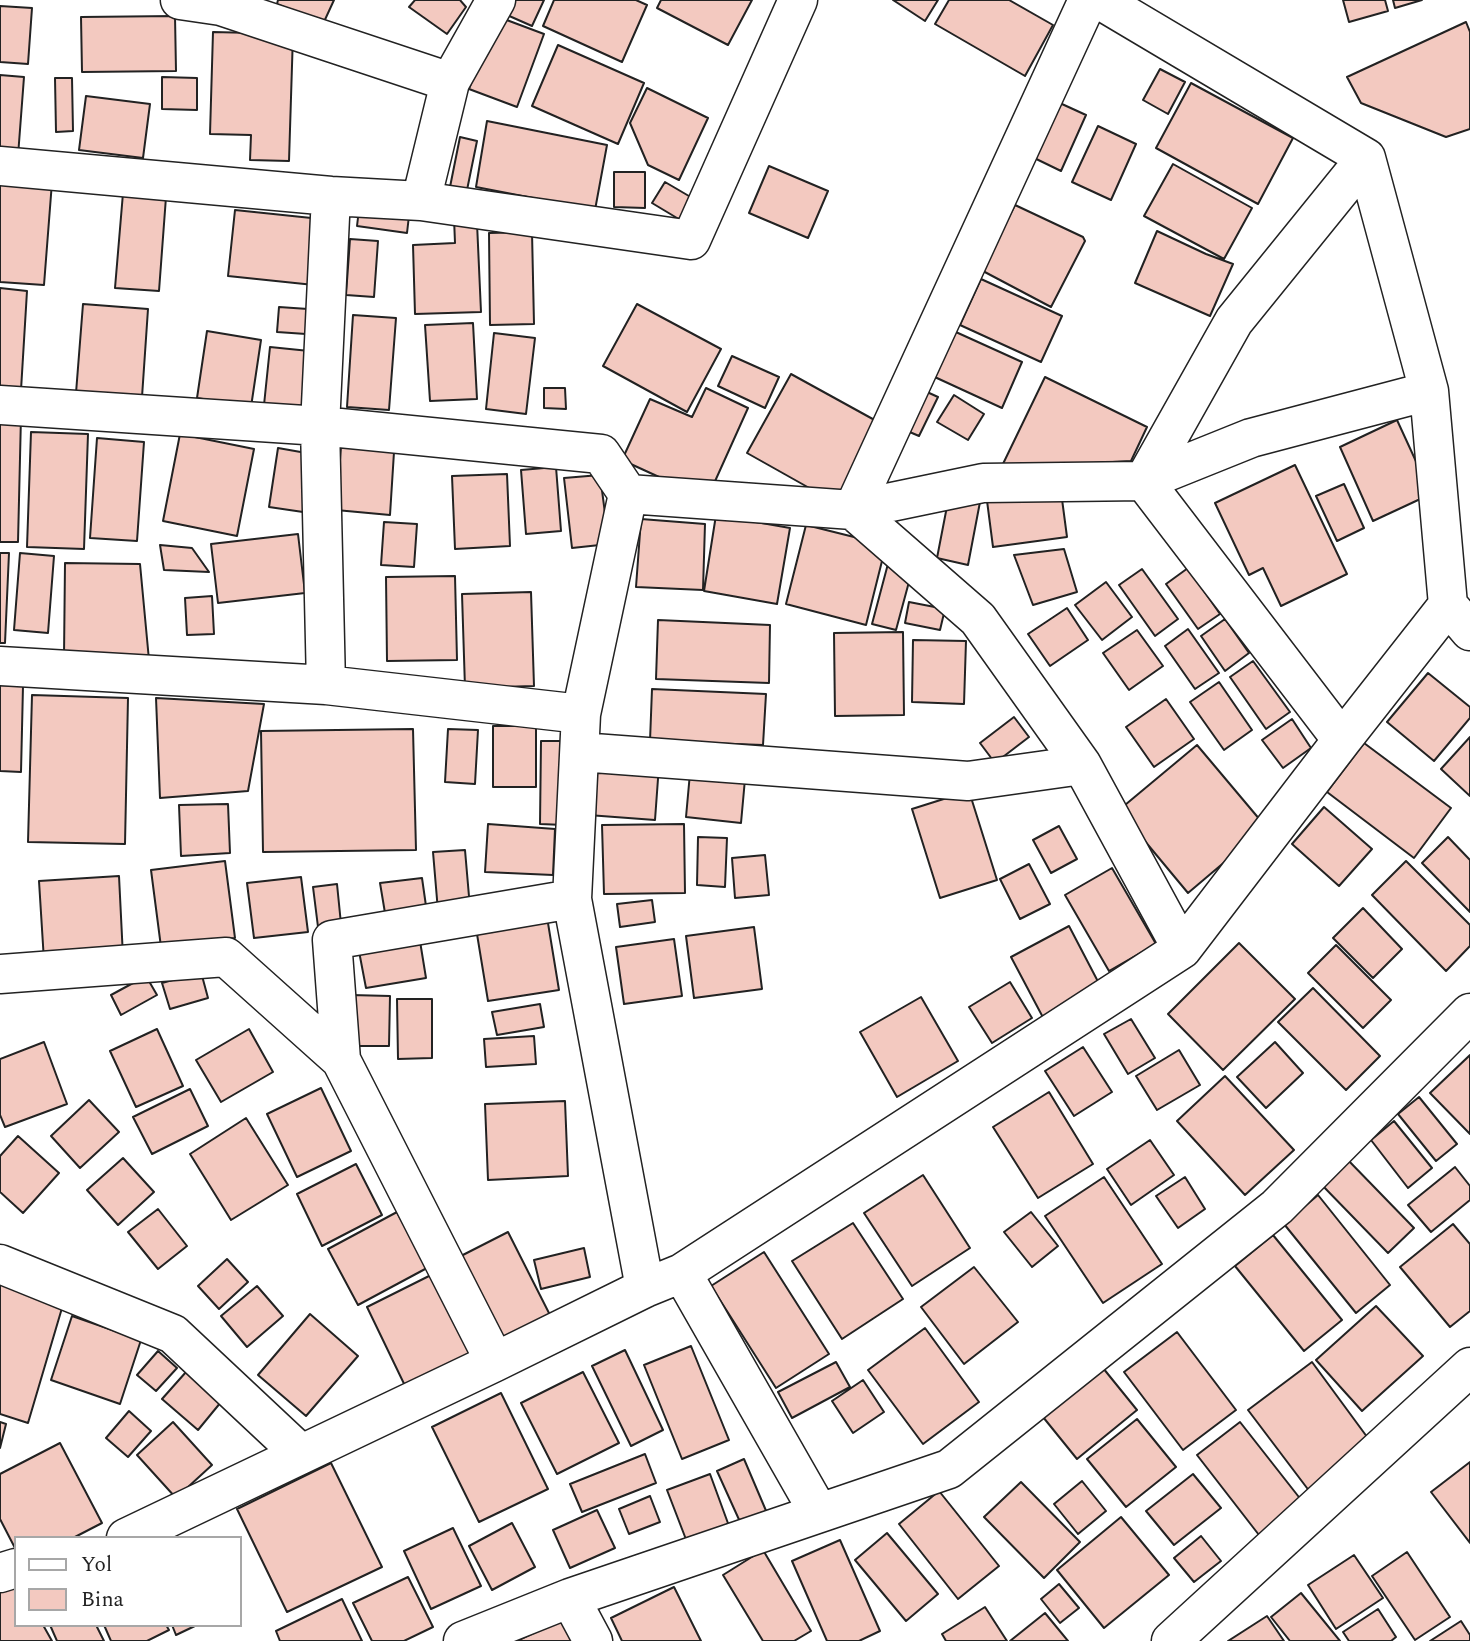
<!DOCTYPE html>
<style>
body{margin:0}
#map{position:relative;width:1470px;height:1641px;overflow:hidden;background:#fff;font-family:Spectral,serif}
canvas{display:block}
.legend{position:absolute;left:14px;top:1536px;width:228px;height:91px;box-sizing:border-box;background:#fff;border:2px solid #a7a7a7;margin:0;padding:9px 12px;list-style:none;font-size:21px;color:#222}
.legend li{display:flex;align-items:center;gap:14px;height:35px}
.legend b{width:35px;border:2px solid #a7a7a7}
</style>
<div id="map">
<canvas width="1470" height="1641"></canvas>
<ul class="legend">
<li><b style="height:9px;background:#fff"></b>Yol</li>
<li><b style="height:19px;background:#f3c9c0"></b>Bina</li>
</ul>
</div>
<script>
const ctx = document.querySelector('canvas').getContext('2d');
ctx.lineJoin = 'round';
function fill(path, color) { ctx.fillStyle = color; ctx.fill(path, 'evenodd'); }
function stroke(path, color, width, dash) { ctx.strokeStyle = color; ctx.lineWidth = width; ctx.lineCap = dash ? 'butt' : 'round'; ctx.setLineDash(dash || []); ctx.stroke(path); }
const building = new Path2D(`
 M278 0H334L323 24 277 4Z
 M415 0H460L466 7 447 34 409 7Z
 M514 0H544L532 26 507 15Z
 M554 0H636L647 5 622 62 543 26Z
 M661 0H752L728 45 657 8Z
 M893 0H938L925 21Z
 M949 0H1009L1053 25 1025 76 935 24Z
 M1343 0H1385L1388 11 1349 22Z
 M1393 0H1422L1395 8Z
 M0 6 32 8 28 64 0 62Z
 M175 16 176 71 82 72 81 17Z
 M496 16 544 34 517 107 469 89Z
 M1466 22 1470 32V129L1446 137 1361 103 1347 77Z
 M213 32 293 34 289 161 250 160 251 135 210 134Z
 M558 45 644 83 618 144 532 106Z
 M1160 69 1185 82 1168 114 1143 100Z
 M0 75 24 77 18 156 0 155Z
 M162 77 197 78V110L162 109Z
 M55 78H72L73 131 56 132Z
 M1191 83 1293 138 1258 204 1156 148Z
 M647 88 708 118 679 180 648 165 630 123Z
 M86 96 150 104 143 158 79 150Z
 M1051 99 1086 115 1061 171 1026 154Z
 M487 121 607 145 595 210 476 187Z
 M1098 126 1136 144 1111 200 1072 182Z
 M460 137 477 141 467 190 450 187Z
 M1173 164 1252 208 1224 259 1144 216Z
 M769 166 828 191 808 238 749 213Z
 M614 172H645V208L614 207Z
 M0 178 52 182 44 285 0 282Z
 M665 182 694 199 682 221 652 203Z
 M123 193 166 197 159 291 115 288Z
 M360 201 410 207 407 233 357 226Z
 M1015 205 1083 237 1085 241 1051 307 981 270Z
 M235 210 321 219 314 285 228 276Z
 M454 218 477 223 481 312 415 314 413 245 455 243Z
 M1157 231 1206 254 1233 264 1210 316 1135 283Z
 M532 232 534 324 490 325 489 233Z
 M350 239 378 241 374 297 346 295Z
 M981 279 1062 316 1041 362 960 325Z
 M0 288 27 291 21 390 0 388Z
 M83 304 148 309 142 397 76 393Z
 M637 304 721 349 687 412 603 366Z
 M279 307 308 309 306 334 277 332Z
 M353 315 396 318 389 410 347 407Z
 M473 323 477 399 430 401 425 325Z
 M947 328 1022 362 1002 408 926 373Z
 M207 331 261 340 251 407 197 398Z
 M494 333 535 338 526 414 486 409Z
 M270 347 319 352 313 410 264 405Z
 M732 356 779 377 765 408 718 386Z
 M791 374 880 423 836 503 747 453Z
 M1045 377 1147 427 1131 461 1001 468Z
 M916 387 938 397 919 436 898 427Z
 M544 388H565L566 409 544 408Z
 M706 388 748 408 707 499 622 460 650 399 692 417Z
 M954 395 984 414 968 440 937 422Z
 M0 416H21L18 542H0Z
 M1397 420 1431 494 1373 521 1340 447Z
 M31 432 88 434 84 549 27 547Z
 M180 434 254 449 237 536 163 521Z
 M97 438 144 442 137 541 90 538Z
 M341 447 394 452 390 515 336 510Z
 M278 448 312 454 303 512 269 507Z
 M1295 465 1347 574 1281 606 1263 568 1249 575 1215 503Z
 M556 467 561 531 526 534 521 470Z
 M507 474 510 546 455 549 452 476Z
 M600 475 609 544 572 548 564 478Z
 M1060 484 1067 537 993 547 986 493Z
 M1344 484 1364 528 1337 541 1316 496Z
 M949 496 980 502 968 565 937 558Z
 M716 515 790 528 777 604 704 591Z
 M641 519 705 524 703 590 636 587Z
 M384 522 417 524 414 567 381 565Z
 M806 525 886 545 866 625 786 604Z
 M298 534 305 593 218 603 211 544Z
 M160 545 192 548 209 572 164 570Z
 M1064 549 1077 592 1033 605 1014 555Z
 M0 553H9L5 643H0Z
 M20 553 54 556 48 633 14 630Z
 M889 560 913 567 896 630 872 624Z
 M65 563 140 564 149 660 64 656Z
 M1188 568 1220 614 1198 629 1166 584Z
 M1142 569 1178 619 1155 636 1119 585Z
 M455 576 457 660 387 661 386 577Z
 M1106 582 1132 617 1102 640 1075 605Z
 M531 592 534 686 465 688 462 594Z
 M212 596 214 634 187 635 185 598Z
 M909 602 945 609 940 630 905 623Z
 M1067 608 1088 640 1050 666 1028 634Z
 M1225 619 1249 653 1225 671 1201 636Z
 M658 620 770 625 769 683 656 679Z
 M1188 629 1219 673 1195 689 1165 646Z
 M1137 630 1163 666 1129 690 1103 653Z
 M903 632 904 715 835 716 834 633Z
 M913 640 966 641 964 704 912 702Z
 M1253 661 1290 712 1266 729 1230 677Z
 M1428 673 1470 707V718L1434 761 1387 722Z
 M1219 682 1252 730 1224 750 1190 702Z
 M0 685 23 686 21 772 0 771Z
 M652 689 766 694 763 745 650 741Z
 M32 695 128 698 125 844 28 842Z
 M156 698 264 704 248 791 160 798Z
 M1166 699 1194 739 1154 767 1126 727Z
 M1014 717 1029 737 995 763 980 743Z
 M1292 719 1311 748 1283 768 1262 740Z
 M493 726H536V787H493Z
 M413 729 416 850 263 852 261 731Z
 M448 729 478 730 475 784 445 782Z
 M1470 737V796L1441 769Z
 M541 741H565L564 825 540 824Z
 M1364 743 1451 808 1414 858 1327 792Z
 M1197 745 1266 827 1188 893 1119 810Z
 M591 759 659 765 655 820 588 815Z
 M690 773 745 779 741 823 686 817Z
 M969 791 997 880 940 898 912 809Z
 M228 804 230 853 181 856 179 805Z
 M1324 807 1372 849 1339 886 1292 844Z
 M488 824 555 829 553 875 485 872Z
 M684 824 685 893 604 894 602 825Z
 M1059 826 1077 859 1051 873 1033 840Z
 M698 837 727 838 725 887 697 885Z
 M1448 837 1470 860V912L1422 863Z
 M465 850 470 908 438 911 433 852Z
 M765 855 769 895 735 898 732 858Z
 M225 861 235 938 161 947 151 870Z
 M1406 861 1470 925V946L1446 971 1372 895Z
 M1029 864 1050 904 1020 919 1000 879Z
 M1112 868 1156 944 1109 971 1065 895Z
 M119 876 123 957 44 961 39 881Z
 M301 877 308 932 254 938 247 883Z
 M422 878 427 913 386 919 380 883Z
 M337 884 341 924 318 927 313 887Z
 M652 900 655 922 620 927 617 904Z
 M1363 908 1402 949 1373 978 1333 938Z
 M547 917 559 990 488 1001 476 928Z
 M1069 926 1105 995 1047 1025 1011 957Z
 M754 927 762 989 694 998 686 936Z
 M419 935 426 978 366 988 358 946Z
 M674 939 682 996 624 1004 616 947Z
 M1239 943 1295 999 1223 1070 1168 1014Z
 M1336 945 1391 1000 1363 1028 1308 973Z
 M201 972 208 998 170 1009 162 983Z
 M146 976 157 995 121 1015 111 995Z
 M1010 982 1032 1018 992 1043 969 1007Z
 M1313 988 1380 1056 1346 1090 1278 1022Z
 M351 995 390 996 389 1046H350Z
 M921 997 958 1061 897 1097 860 1032Z
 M397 999H432V1058L398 1059Z
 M540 1004 544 1027 497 1035 492 1012Z
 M1131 1019 1155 1058 1128 1074 1104 1034Z
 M157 1029 183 1086 136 1107 110 1051Z
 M249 1029 273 1072 221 1102 196 1060Z
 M534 1036 536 1064 486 1067 484 1039Z
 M44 1042 67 1104 5 1127 0 1115V1059Z
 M1275 1042 1303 1073 1266 1108 1237 1077Z
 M1083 1047 1112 1092 1074 1116 1045 1071Z
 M1179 1050 1200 1085 1157 1110 1136 1076Z
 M1470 1055V1134L1430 1093Z
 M1225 1076 1294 1150 1245 1195 1177 1121Z
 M321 1088 351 1151 297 1177 267 1114Z
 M190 1089 208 1126 152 1154 133 1117Z
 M1049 1092 1093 1164 1038 1198 993 1127Z
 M1419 1097 1457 1144 1436 1161 1398 1114Z
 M89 1100 119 1132 80 1168 51 1136Z
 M565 1101 568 1176 488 1180 485 1104Z
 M246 1118 288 1185 231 1220 190 1154Z
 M1394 1121 1432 1168 1408 1188 1371 1140Z
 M18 1136 59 1173 23 1213 0 1192V1156Z
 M1150 1140 1174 1175 1131 1205 1107 1169Z
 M123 1158 154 1192 118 1225 87 1190Z
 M1346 1158 1414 1228 1388 1253 1320 1183Z
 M356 1164 382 1215 322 1246 297 1194Z
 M1455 1167 1470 1186V1200L1431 1232 1408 1205Z
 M923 1175 970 1248 912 1286 864 1213Z
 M1104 1177 1162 1264 1103 1303 1045 1216Z
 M1185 1177 1205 1209 1178 1228 1156 1196Z
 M1318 1195 1390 1285 1356 1313 1284 1224Z
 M158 1209 187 1246 158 1269 128 1232Z
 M397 1212 427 1268 358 1305 328 1249Z
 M1031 1212 1058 1246 1032 1267 1004 1232Z
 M853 1223 903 1299 842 1339 792 1261Z
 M1453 1224 1470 1244V1311L1450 1327 1400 1267Z
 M508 1232 552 1319 501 1345 455 1259Z
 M1273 1235 1342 1320 1304 1351 1235 1266Z
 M584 1248 590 1277 541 1289 534 1260Z
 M764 1252 829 1354 776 1388 711 1286Z
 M227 1259 248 1282 219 1309 198 1286Z
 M974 1267 1018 1322 964 1364 921 1307Z
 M433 1274 475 1360 408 1392 367 1307Z
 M0 1283 62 1308 28 1423 0 1414Z
 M257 1286 283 1316 247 1347 221 1316Z
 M1376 1306 1423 1356 1362 1411 1316 1360Z
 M310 1314 358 1356 306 1416 258 1375Z
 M72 1316 141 1340 120 1404 51 1380Z
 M925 1328 979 1402 923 1444 868 1370Z
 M1177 1332 1236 1410 1183 1450 1124 1372Z
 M691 1346 729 1440 682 1459 644 1365Z
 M625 1350 663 1430 631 1446 592 1366Z
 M158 1351 177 1368 156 1391 137 1375Z
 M836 1362 850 1387 792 1418 778 1392Z
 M1312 1362 1373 1445 1310 1492 1248 1410Z
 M1103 1368 1137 1410 1077 1459 1043 1417Z
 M186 1372 221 1402 198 1430 162 1399Z
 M583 1372 619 1443 557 1474 521 1403Z
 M863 1380 884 1412 853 1433 832 1401Z
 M501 1393 548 1489 479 1522 432 1427Z
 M129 1411 151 1431 128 1457 106 1438Z
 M1137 1419 1176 1467 1126 1507 1087 1459Z
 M0 1422 6 1424 0 1448Z
 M173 1422 212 1465 176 1498 137 1455Z
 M1240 1422 1302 1501 1259 1535 1197 1455Z
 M60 1443 102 1523 73 1538H16V1550L0 1519V1474Z
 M645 1454 656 1483 582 1512 570 1484Z
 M744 1459 767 1513 741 1524 717 1471Z
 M1470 1462V1543L1431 1492Z
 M331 1463 382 1567 287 1612 237 1509Z
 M710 1474 729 1526 687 1542 667 1490Z
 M1193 1474 1221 1508 1174 1545 1146 1511Z
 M1082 1481 1106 1511 1078 1534 1054 1504Z
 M1021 1482 1080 1542 1044 1578 984 1517Z
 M939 1491 999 1566 958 1599 899 1524Z
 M650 1496 660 1522 629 1534 619 1509Z
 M597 1510 615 1548 570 1568 553 1530Z
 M1121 1517 1169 1575 1104 1628 1057 1570Z
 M512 1523 535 1567 492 1590 469 1546Z
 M453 1528 481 1586 431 1609 404 1551Z
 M887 1533 938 1594 906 1621 855 1560Z
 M1201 1536 1221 1561 1194 1582 1174 1558Z
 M840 1540 880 1631 859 1641H827L792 1561Z
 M763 1550 811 1631 794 1641H763L723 1575Z
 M1407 1552 1450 1617 1415 1640 1372 1576Z
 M1354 1555 1383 1598 1336 1629 1308 1585Z
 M408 1577 433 1627 404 1641H372L353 1603Z
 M16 1582V1625H43L52 1641H0V1592Z
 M1059 1584 1079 1608 1060 1623 1041 1599Z
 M674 1587 701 1641H622L611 1618Z
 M1301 1593 1340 1641H1290L1271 1617Z
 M342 1599 362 1641H280L276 1631Z
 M985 1607 1007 1641H946L942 1634Z
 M1378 1609 1396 1637 1391 1641H1349L1343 1632Z
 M1045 1613 1068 1641H1010Z
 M1267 1616 1284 1641H1228Z
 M565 1618 576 1641H517Z
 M1461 1621 1470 1635V1641H1430Z
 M50 1625H96L104 1641H57Z
 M104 1625H166L169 1630 147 1641H111Z
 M172 1625H197L176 1635Z`);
fill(building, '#f3c9c0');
stroke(building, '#222', 2);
const minor = new Path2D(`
 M180 0 221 6 450 82 496 0
 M1100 0 1366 158 1429 391 1448 605 1470 631
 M0 166 331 196 421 201 691 240 798 0
 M421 201 450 82
 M0 405 320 426 601 454 628 494 853 510 1088 0
 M628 494 581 714 572 899 645 1288
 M0 666 326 685 581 714
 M326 685 320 426 331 196
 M1342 740 1144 481 1234 321 1366 158
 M580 752 968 781 1082 765 1182 949
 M1082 765 978 619 853 510 983 483 1144 481 1251 438 1429 391
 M0 974 226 957 341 1060 495 1362
 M341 1060 332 940 572 899
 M0 1264 173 1334 301 1454
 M682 1273 819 1513
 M126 1538 495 1362 645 1288 682 1273 1182 949 1342 740 1448 605
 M0 1573 16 1568
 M570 1598 593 1641
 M463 1641 570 1598 949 1469 1277 1207 1470 1013
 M1171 1641 1470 1367`);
stroke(minor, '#222', 41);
stroke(minor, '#fff', 38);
</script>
